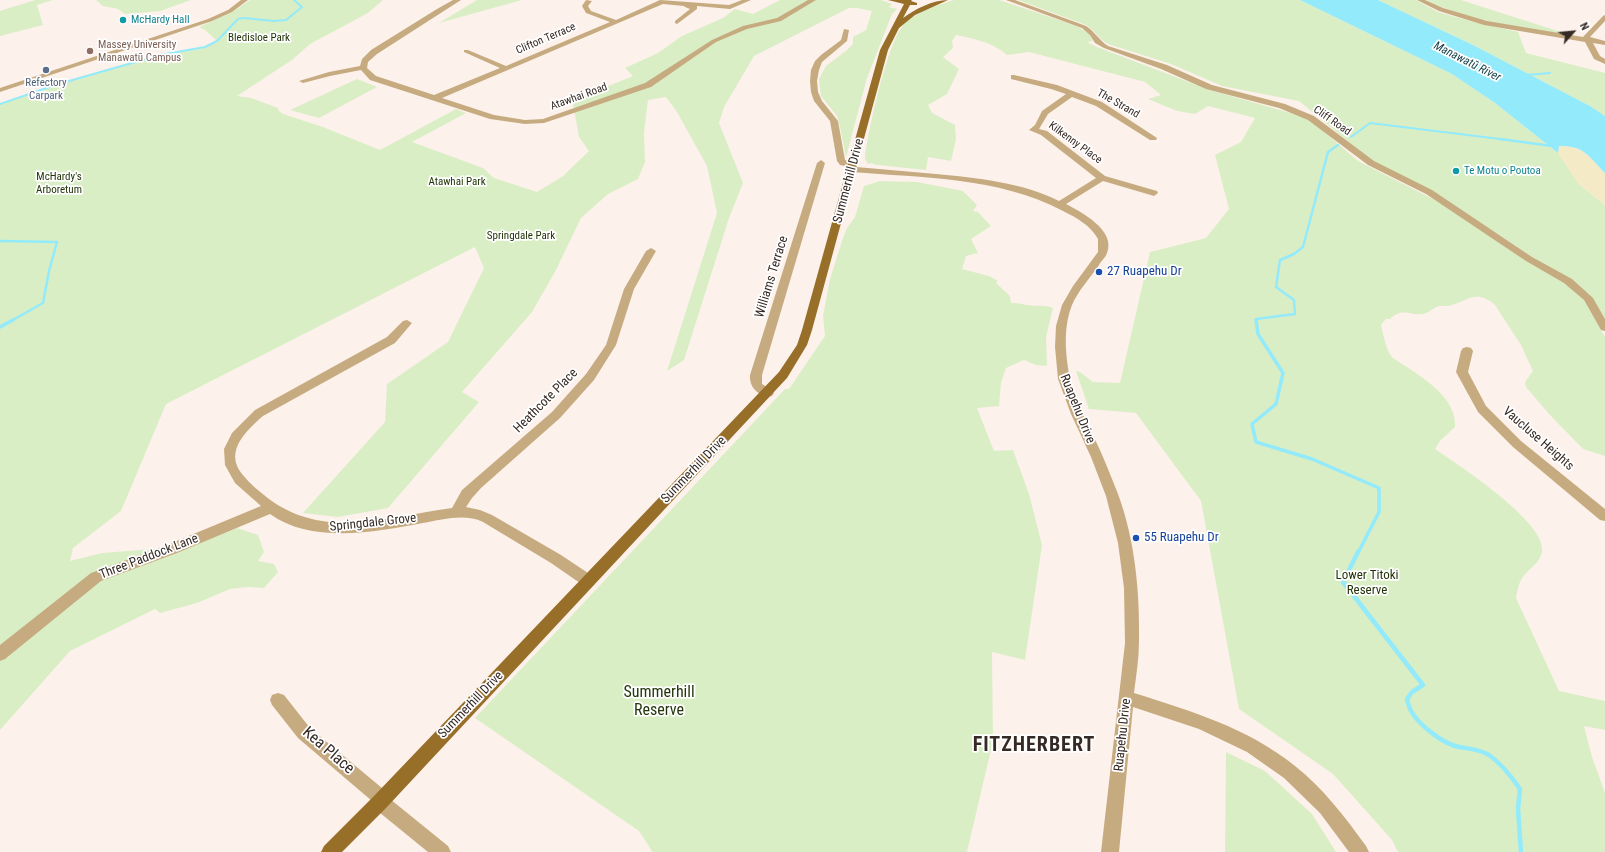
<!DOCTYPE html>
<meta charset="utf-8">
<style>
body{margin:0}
#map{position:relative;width:1605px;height:852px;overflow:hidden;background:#fdf1eb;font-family:"Roboto Condensed",sans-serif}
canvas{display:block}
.north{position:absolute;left:1553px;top:12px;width:40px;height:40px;-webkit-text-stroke:3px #fff;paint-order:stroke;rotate:63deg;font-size:11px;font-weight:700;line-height:16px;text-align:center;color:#362a25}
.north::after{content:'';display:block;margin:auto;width:14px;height:18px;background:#362a25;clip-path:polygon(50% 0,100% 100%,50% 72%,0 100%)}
</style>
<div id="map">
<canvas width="1605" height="852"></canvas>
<div class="north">N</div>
</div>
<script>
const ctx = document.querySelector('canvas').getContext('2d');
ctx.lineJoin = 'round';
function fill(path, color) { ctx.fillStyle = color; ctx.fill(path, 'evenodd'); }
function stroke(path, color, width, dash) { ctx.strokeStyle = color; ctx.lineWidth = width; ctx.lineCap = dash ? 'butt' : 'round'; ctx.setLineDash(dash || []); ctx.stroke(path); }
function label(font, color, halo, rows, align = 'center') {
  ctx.font = font + ' "Roboto Condensed",sans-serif'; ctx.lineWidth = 3.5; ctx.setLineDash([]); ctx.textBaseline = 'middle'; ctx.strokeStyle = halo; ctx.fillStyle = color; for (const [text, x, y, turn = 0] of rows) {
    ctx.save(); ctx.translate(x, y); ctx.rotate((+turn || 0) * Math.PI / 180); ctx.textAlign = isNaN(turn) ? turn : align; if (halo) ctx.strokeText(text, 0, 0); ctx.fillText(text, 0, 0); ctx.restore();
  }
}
fill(new Path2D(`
 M35 0H53L37 5 43 25 0 36V11Z
 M96 0H191L160 11 125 14 118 9 103 6Z
 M250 0H383L368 13 310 44 292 60 237 96 251 98 278 108 279 111 283 114 323 127 380 150 456 109 466 113 412 142 483 168 494 178 537 192 563 176 589 151 579 137 572 98 589 94 633 76 625 68 658 53 682 36 723 18 735 9 753 14 780 0H881L892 4 889 7 897 9 892 14 867 78 846 157 840 127 837 116 821 96 819 79 826 66 847 50 853 44V37L866 30 872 11 857 8H849L754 56 724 107 719 123 743 183 729 218 684 360 667 371 717 213 707 166 677 112 666 97 648 100 644 133 645 162 638 179 608 194 581 218 556 270 532 312 462 392 479 402 388 508 338 517 303 513 385 422 387 384 448 342 484 268 475 247 166 404 121 511 73 548 70 561 102 553 191 546 237 528 258 535 264 552 258 561 274 564 278 572 264 588 248 587 230 589 197 603 160 613 155 609 70 651 0 730V104L82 77 160 55 205 47 217 41 205 30 199 27 234 11Z
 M477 0H522L439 23Z
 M954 0H999L1077 26 1090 34 1093 41 1087 42 1097 47 1210 90 1308 118 1358 161 1441 203 1564 281 1574 290 1584 300 1605 337V456L1583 449 1549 414 1526 387 1525 382 1533 371 1521 345 1495 305C1475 288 1467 302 1448 306 1444 306 1440 305 1436 307 1431 310 1427 314 1422 314 1409 316 1403 307 1390 319H1386L1381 325C1383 333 1386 350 1392 357 1396 361 1403 364 1407 367 1428 381 1457 400 1455 427L1440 441 1435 449C1457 464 1548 523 1542 552 1540 563 1528 569 1522 578 1519 583 1517 591 1516 598L1559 691 1605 701V730L1584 726 1592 757 1605 793V852H1398L1392 840 1333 774 1239 709 1201 501 1136 413 1089 409 1076 371 1080 372 1093 382 1120 383 1150 252 1206 238 1229 209 1215 155 1241 142 1255 118 1208 106 1195 114 1177 111 1148 99 1161 95 1145 82 1029 52 1007 55C992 42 975 39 956 35L952 41 953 48 943 57 959 69 947 94 928 105 932 113 955 125 956 139 951 161 928 157 926 170 877 165 871 163 868 164 865 159C867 134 888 40 904 24 917 11 938 5 954 0Z
 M1018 0H1300L1452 74 1495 103 1558 153 1579 184 1605 205V319L1593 299 1504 238 1447 202 1368 158 1299 101 1222 86 1171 64 1108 44C1099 39 1095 31 1086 25Z
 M1378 0H1416L1438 12 1474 22 1518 32 1526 53 1605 73V116L1590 106 1473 45Z
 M1426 0H1461L1564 33 1562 34C1516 26 1468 21 1426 0Z
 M357 79 377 87 319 118 290 110Z
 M880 181 917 182 963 191 977 205 973 211 978 212 991 226 971 239 978 253 966 256 962 269 989 276 998 281 996 283 1010 296 1011 303C1020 303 1020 304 1027 305 1036 307 1045 304 1053 308L1046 337 1047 366 1036 365 1024 360 1006 368 1001 383 999 406 977 408 994 451 1013 450 1029 494 1042 545 1025 660 992 652 993 741 967 852H651L652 851 639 831 475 718 785 389H789L825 336 823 316 830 279 843 238 847 228 855 217 864 186Z
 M1226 752 1265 771 1312 814 1336 852H1225Z`), '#daeec6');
fill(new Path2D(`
 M1558 146C1584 146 1588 156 1605 173V205L1579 184 1558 153Z`), '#f4eac5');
fill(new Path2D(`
 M1300 0H1378L1473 45 1590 106 1605 116V173C1588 156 1585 146 1559 146L1558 153 1495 103 1452 74Z`), '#93eafa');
stroke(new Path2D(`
 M1526 75 1550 73
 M0 104 55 85 160 55 205 47 217 41 238 19 244 18 274 21 286 20 302 7 294 0
 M1351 137 1370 123 1508 140`), '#93eafa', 2);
stroke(new Path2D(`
 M1500 139 1552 146
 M0 241 57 242 49 271 43 303 11 321
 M1256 321V319L1295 314 1294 300 1276 287 1280 260 1294 254 1303 247 1328 152 1338 145`), '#93eafa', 2.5);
stroke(new Path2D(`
 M1256 320 1258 334 1283 373 1276 404 1252 424 1256 442 1312 459 1379 488V512L1358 553
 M0 327 13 320`), '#93eafa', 3.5);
stroke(new Path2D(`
 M1358 552 1343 582 1423 685 1412 692 1407 699C1408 703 1409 707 1411 711 1419 725 1443 744 1459 747 1470 749 1479 749 1489 755 1502 764 1511 776 1520 789L1518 809 1521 852`), '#93eafa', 4.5);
fill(new Path2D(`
 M241 0H248L232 12 212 21 0 92V88L208 19 228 10Z
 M453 0H461L377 54 368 62 367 68 376 76 434 95 500 68 464 52V50H468L506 66 610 22 586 13 582 6 586 0 592 1 588 6 591 11 616 20 660 0 729 5 742 0H751L730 9 697 6V9L677 24 675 23V21L690 9 685 7 684 6 663 4 442 98 494 115 525 120 543 119 645 83 712 40 743 26 777 18 808 0H816L781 21 747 29 716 42 651 87 544 123 525 124 490 119 370 80 361 70 330 76 303 83 299 81 329 72 360 66 362 59 371 50 437 9Z
 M1006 0H1015L1086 26C1095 32 1099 40 1108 46L1167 65 1212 85 1285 104 1314 116 1374 161 1432 190 1532 257 1572 279 1593 298 1605 319V331L1601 330 1584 300 1564 283 1526 261 1426 194 1368 165 1308 120 1279 108 1206 89 1161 69 1104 48 1095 43 1090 35 1082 28Z
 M1417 0H1425L1443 8 1487 21 1583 37 1603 16 1605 15V21L1590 37 1605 41V45L1593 43 1600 56 1605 59V64L1594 59 1585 42 1484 25 1439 11Z
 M844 29 849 30 847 41 822 62 819 70 817 81 818 92 822 101 838 121 845 160 856 163 857 165 856 167C883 169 909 172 936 174 977 178 1021 182 1059 201L1096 178 1041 135 1029 130 1035 125 1042 111 1066 94 1051 89 1011 79V75H1014L1057 85 1102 102 1157 138 1156 140H1150L1096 106 1072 97 1048 114 1039 129 1047 131 1105 176 1157 191 1158 193 1154 196 1103 181 1066 204C1081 212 1116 230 1107 253 1106 257 1101 261 1099 265 1090 278 1078 291 1072 305 1064 325 1065 347 1068 368 1072 399 1091 428 1103 457 1108 469 1113 481 1118 494 1135 540 1140 592 1139 642 1139 659 1136 676 1134 693 1191 711 1248 728 1295 766 1323 788 1345 817 1366 846L1369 852H1349L1320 813 1284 778 1247 752 1199 729 1133 707 1119 852H1101L1125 643 1124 588 1118 543 1106 496 1091 457 1071 414 1058 379 1055 347 1056 326 1062 305 1073 286 1098 252V239C1090 225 1077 218 1063 211 999 177 923 178 852 172L848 169 850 167 840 165 837 161 830 121 814 101 811 92 810 81 811 70 815 61 821 55 841 40Z
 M821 160 825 163 762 375V384L772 390 774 393 772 396 768 397C757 394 749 387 750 375L817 163Z
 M651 248 656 251 634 289 616 345 594 380 560 418 481 488 472 498 466 507 480 510 492 515 561 555 594 577 596 581 594 585 589 587 577 581 551 563 483 522C464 513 442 520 423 523 376 532 311 544 270 514L177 553 101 581 5 659 0 661V645L91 573 167 545 261 506 235 483 225 465 224 449 232 433 255 410 387 337 403 321 407 320 412 323 395 343 263 416C246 431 224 451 242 474 250 484 260 492 269 499 326 541 389 516 452 508L462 490 552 412 586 374 606 345 624 289 646 251Z
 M1467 347 1471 348 1473 351 1468 372 1486 406 1521 441 1605 509V521L1600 520 1513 447 1478 412 1456 372 1461 351 1463 348Z
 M278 693 284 695 310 728 388 793 390 799 448 846 451 852H428L374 808 372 801 298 738 272 705 270 700 272 695Z`), '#c7ab80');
fill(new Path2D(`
 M888 0H912L911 1 917 3V5H910L903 18C915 9 933 0 948 0L915 15 899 28 888 50 812 330 807 345 787 378 386 808 342 852H321L324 846 374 796 779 372 797 345 802 330 880 50 904 4Z`), '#976f28');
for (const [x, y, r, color] of [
 [123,20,4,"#0f9aa8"],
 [90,51,4,"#8d6e63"],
 [46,70,4,"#5c6f8a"],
 [1456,171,4,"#0f9aa8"],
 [1099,272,4,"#1a4fb4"],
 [1136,538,4,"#1a4fb4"]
]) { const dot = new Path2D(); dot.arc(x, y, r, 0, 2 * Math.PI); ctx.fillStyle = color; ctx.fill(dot); stroke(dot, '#fff', 1.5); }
label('11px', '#0d838f', '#fff', [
 ["McHardy Hall",131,20],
 ["Te Motu o Poutoa",1464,171]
], 'left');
label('11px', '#233509', '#fff', [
 ["Bledisloe Park",259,38],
 ["McHardy's",59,177],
 ["Arboretum",59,190],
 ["Atawhai Park",457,182],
 ["Springdale Park",521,236]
]);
label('11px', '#362a25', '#fff', [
 ["Clifton Terrace",546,39,-23],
 ["Atawhai Road",579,97,-20],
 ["The Strand",1118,104,30],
 ["Cliff Road",1332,121,35],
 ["Kilkenny Place",1075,143,36]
]);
label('11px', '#785e54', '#fff', [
 ["Massey University",98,45],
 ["Manawatū Campus",98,58]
], 'left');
label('11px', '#4e5e75', '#fff', [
 ["Refectory",46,83],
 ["Carpark",46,96]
]);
label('italic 12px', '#143e45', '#fff', [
 ["Manawatū River",1467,62,27]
]);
label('13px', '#362a25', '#fff', [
 ["Summerhill Drive",849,181,-75],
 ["Williams Terrace",772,277,-73],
 ["Heathcote Place",546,401,-45],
 ["Ruapehu Drive",1077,409,68],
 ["Vaucluse Heights",1538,439,41],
 ["Summerhill Drive",694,470,-46],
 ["Springdale Grove",373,523,-6],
 ["Three Paddock Lane",149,557,-21],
 ["Summerhill Drive",471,705,-46],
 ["Ruapehu Drive",1123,735,-84]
]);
label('13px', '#164399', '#fff', [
 ["27 Ruapehu Dr",1107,272],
 ["55 Ruapehu Dr",1144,538]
], 'left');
label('13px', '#233509', '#fff', [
 ["Lower Titoki",1367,576],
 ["Reserve",1367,591]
]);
label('16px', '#233509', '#fff', [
 ["Summerhill",659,693],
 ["Reserve",659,711]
]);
label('16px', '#362a25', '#fff', [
 ["Kea Place",328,751,41]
]);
ctx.letterSpacing = '1px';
label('bold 20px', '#362a25', '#fff', [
 ["FITZHERBERT",1034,746]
]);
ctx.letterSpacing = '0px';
</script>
